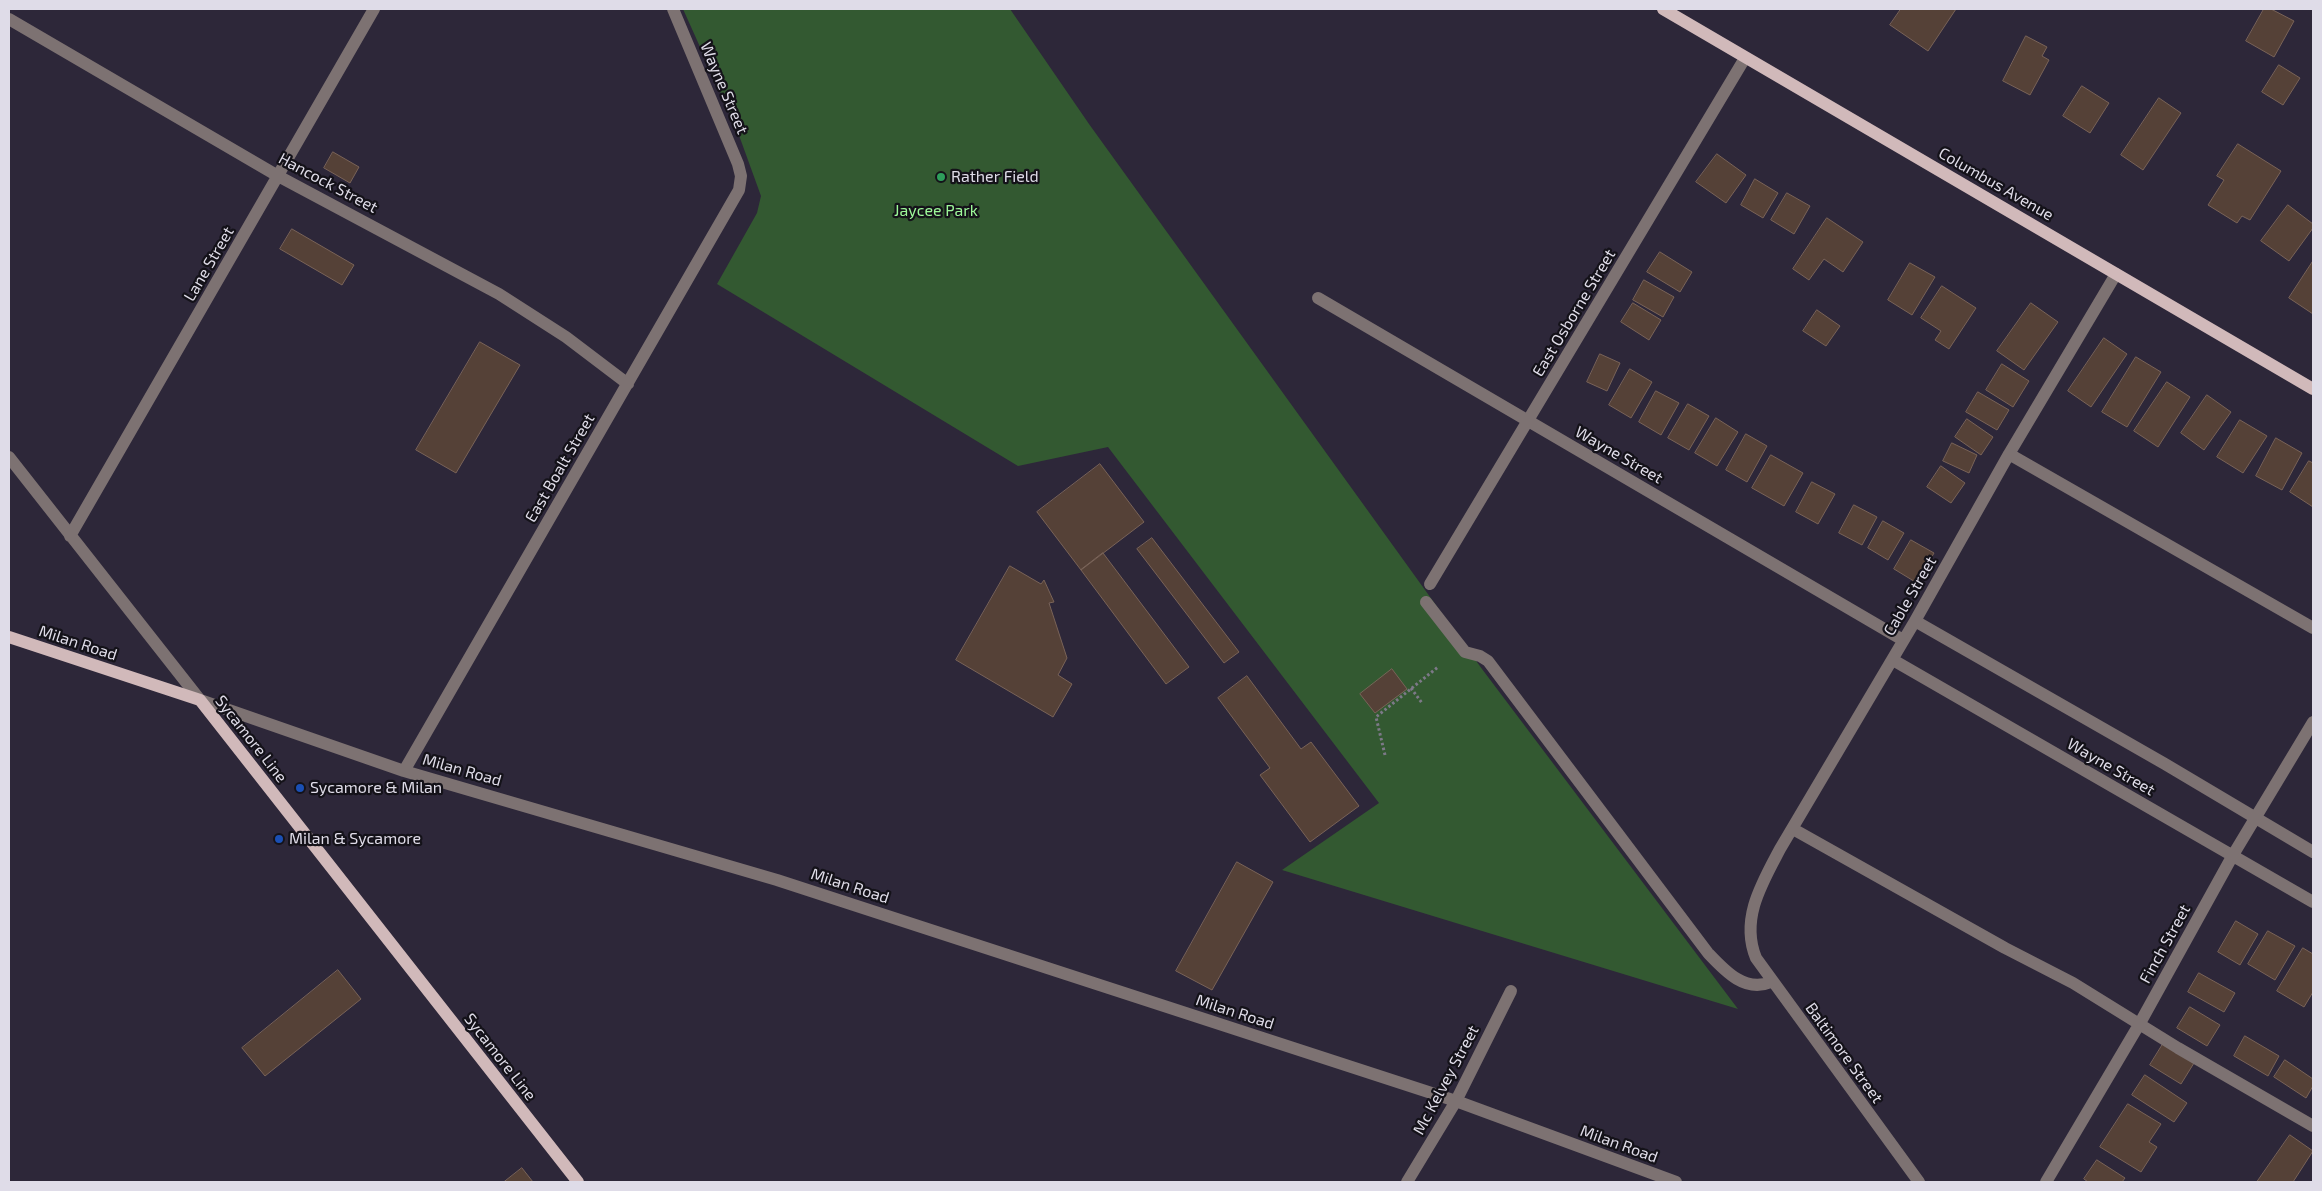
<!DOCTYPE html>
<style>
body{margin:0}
#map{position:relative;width:2322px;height:1191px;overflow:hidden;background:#2d2739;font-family:"Exo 2",sans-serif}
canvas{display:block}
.frame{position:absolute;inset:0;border:10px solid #dfdce8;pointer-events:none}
</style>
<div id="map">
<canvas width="2322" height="1191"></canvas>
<div class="frame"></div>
</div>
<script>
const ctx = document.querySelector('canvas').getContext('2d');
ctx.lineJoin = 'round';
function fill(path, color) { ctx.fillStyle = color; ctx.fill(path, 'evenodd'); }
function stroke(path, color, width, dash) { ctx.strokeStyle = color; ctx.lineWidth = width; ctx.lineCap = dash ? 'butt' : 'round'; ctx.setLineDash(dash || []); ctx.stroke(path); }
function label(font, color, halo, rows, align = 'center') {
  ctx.font = font + ' "Exo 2",sans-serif'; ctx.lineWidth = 4.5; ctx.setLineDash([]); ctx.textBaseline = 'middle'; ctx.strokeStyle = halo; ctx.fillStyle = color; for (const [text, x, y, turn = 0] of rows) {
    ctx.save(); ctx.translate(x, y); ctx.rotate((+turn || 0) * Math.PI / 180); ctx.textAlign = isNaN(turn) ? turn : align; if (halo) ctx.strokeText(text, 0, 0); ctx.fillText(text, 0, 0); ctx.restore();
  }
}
fill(new Path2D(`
 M683 9H1010L1089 124 1482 669 1738 1009 1282 870 1379 803 1108 447 1018 466 717 284 757 213 761 196 736 127Z`), '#335931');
const building = new Path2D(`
 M1901 9H1956L1928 51 1890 25Z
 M2264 9H2271L2294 21 2274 57 2246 41Z
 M2026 36 2047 47 2042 56 2049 60 2030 95 2003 81Z
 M2279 65 2300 78 2283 105 2262 92Z
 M2082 86 2109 103 2090 133 2063 116Z
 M2159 98 2181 113 2143 170 2121 155Z
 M2238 144 2281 171 2250 220 2242 216 2237 223 2208 205 2224 180 2217 176Z
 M333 152 359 167 350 183 324 168Z
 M1717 154 1746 175 1726 203 1696 182Z
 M1755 179 1778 193 1763 218 1741 205Z
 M1787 193 1810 206 1794 234 1771 220Z
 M2288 205 2313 224V228L2289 261 2261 241Z
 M1827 218 1863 242 1843 272 1824 259 1809 280 1793 269Z
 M292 229 354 265 342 285 280 249Z
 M1660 252 1692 272 1680 292 1647 272Z
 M2313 261V314L2289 298Z
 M1910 263 1935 277 1912 315 1888 300Z
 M1644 280 1674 297 1663 317 1633 300Z
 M1942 286 1976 308 1949 349 1935 340 1941 331 1921 318Z
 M1633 303 1661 320 1649 340 1621 322Z
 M2031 303 2058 322 2024 370 1997 351Z
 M1817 310 1840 326 1826 346 1803 331Z
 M2104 338 2127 354 2091 407 2068 391Z
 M480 342 520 365 456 473 416 450Z
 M1600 354 1620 363 1607 391 1587 382Z
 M2136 357 2161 372 2127 427 2102 412Z
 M2002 364 2029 381 2013 407 1986 390Z
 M1630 369 1652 382 1631 418 1609 405Z
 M2167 382 2190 397 2158 447 2134 431Z
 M1656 391 1679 403 1661 435 1639 422Z
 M1978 392 2009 410 1997 430 1966 412Z
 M2207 395 2231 412 2204 450 2181 433Z
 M1688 404 1709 416 1689 450 1668 438Z
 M1716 418 1738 432 1717 466 1695 453Z
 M1967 419 1993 437 1981 455 1955 437Z
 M2240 420 2267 436 2243 473 2217 457Z
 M1746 434 1767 446 1747 482 1726 470Z
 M2276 438 2302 453 2282 490 2256 476Z
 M1952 443 1977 455 1969 473 1943 461Z
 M1771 455 1803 473 1784 506 1752 488Z
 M2309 461 2313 463V507L2290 492Z
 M1100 464 1144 522 1081 570 1037 512Z
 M1941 466 1965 483 1951 503 1927 487Z
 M1812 482 1835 494 1818 524 1796 512Z
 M1854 505 1877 517 1862 545 1839 533Z
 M1883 521 1904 533 1888 560 1868 548Z
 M1152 538 1239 652 1224 663 1137 549Z
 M1911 540 1934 553 1917 583 1894 569Z
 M1103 553 1189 667 1166 684 1081 570Z
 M1010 566 1041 584 1044 580 1054 602 1049 603 1067 658 1058 675 1072 684 1053 717 956 660Z
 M1392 669 1407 689 1375 713 1360 694Z
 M1247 676 1301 749 1311 742 1359 806 1310 842 1260 775 1270 768 1218 698Z
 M1237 862 1273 882 1212 990 1176 971Z
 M2236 921 2258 934 2240 965 2218 952Z
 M2268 931 2295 946 2275 980 2248 964Z
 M2303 948 2313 954V992L2304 1007 2277 991Z
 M338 970 361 999 265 1076 242 1048Z
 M2199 973 2235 993 2224 1012 2188 992Z
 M2190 1007 2220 1025 2207 1046 2177 1028Z
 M2245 1036 2279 1056 2268 1076 2234 1056Z
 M2163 1044 2194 1063 2181 1084 2150 1065Z
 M2285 1060 2313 1079V1086L2306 1098 2274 1077Z
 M2145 1075 2187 1103 2174 1122 2132 1095Z
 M2128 1104 2161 1124 2149 1142 2157 1147 2141 1172 2100 1147Z
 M2290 1135 2313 1151 2293 1182H2257Z
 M2097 1160 2125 1178 2122 1182H2088L2084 1179Z
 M522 1168 533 1182H504Z`);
fill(building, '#554137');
stroke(building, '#796358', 1);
stroke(new Path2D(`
 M1411 688 1422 703
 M1385 755 1376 717 1438 667`), '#7d7988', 3, [2.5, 2.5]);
stroke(new Path2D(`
 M9 19 278 176 499 294 566 337 628 384
 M1318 298 1903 640
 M2009 454 2313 628
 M9 457 200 700 404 771 777 880 1456 1101 1676 1182
 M70 536 374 9
 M1430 584 1745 58
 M1426 602 1465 652 1480 656 1488 661 1708 953C1725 971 1745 993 1771 982
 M1915 621 2165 764 2313 852
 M1893 660 2313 902
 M404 771 739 190 741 176 738 164 673 9
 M1793 829 2005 948 2073 983 2178 1048 2313 1126
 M1407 1182 1456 1101 1511 991
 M1919 1182 1756 958C1740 919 1762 883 1780 849L1915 621 2009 454 2116 274
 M2046 1182 2140 1023 2233 855 2313 722`), '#7d7272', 12);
stroke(new Path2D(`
 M1663 9 2313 389
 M9 637 200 700 578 1182`), '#d1b9ba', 12);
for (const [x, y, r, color] of [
 [941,177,5,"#2e9e5b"],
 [300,788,5,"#1a4fb4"],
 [279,839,5,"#1a4fb4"]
]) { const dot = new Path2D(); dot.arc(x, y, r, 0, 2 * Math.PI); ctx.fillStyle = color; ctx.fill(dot); stroke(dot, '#141219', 2); }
label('16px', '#dfdce8', '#141219', [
 ["Wayne Street",724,88,67],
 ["Hancock Street",328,183,28],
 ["Columbus Avenue",1996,184,30],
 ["Lane Street",209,264,-60],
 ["East Osborne Street",1574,313,-59],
 ["Wayne Street",1619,455,30],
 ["East Boalt Street",560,468,-60],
 ["Cable Street",1910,596,-60],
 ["Milan Road",78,643,18],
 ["Sycamore Line",251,739,52],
 ["Wayne Street",2111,767,30],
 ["Milan Road",462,770,16],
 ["Milan Road",850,886,18],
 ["Finch Street",2165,944,-61],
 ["Milan Road",1235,1012,18],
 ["Baltimore Street",1844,1053,54],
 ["Sycamore Line",500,1057,52],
 ["Mc Kelvey Street",1446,1080,-62],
 ["Milan Road",1619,1144,20]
]);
label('16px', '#dfdce8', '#141219', [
 ["Rather Field",951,177],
 ["Sycamore & Milan",310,788],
 ["Milan & Sycamore",289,839]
], 'left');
label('16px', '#9df899', '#141219', [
 ["Jaycee Park",936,211]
]);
</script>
